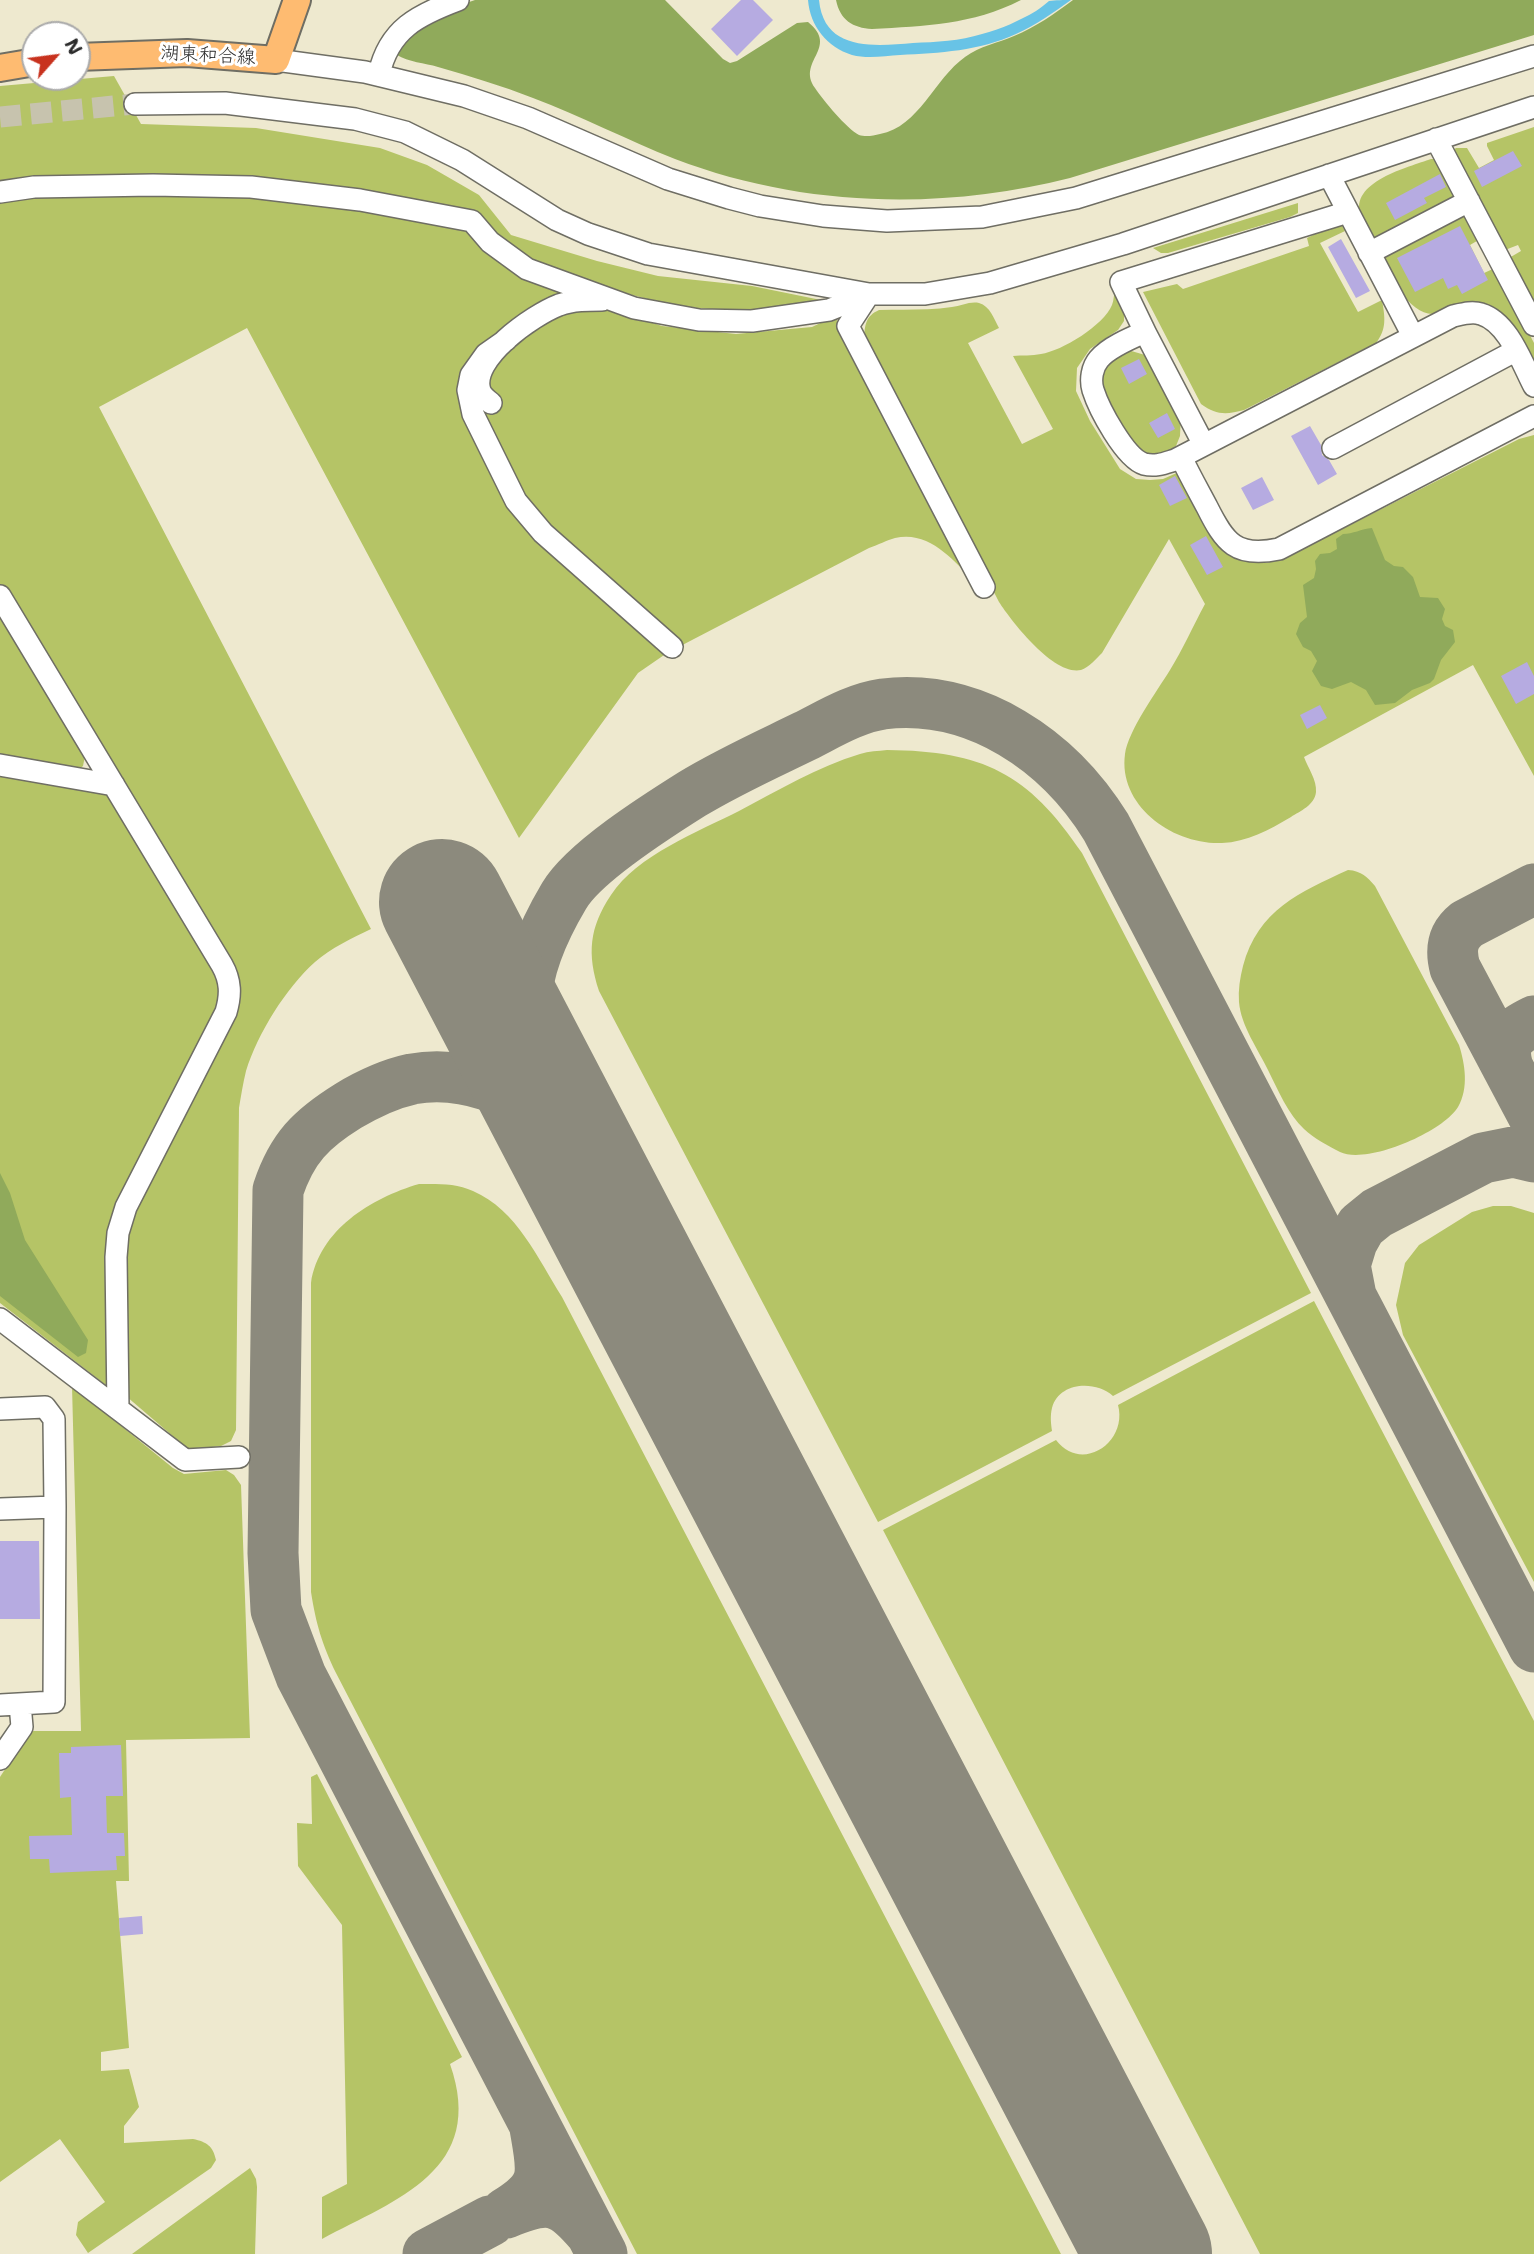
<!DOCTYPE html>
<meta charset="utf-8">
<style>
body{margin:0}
#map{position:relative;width:1534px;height:2254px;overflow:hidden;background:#eee9cf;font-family:"Shantell Sans",sans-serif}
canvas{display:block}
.north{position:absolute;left:21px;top:21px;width:70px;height:70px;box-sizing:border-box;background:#fff;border:2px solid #aaa;border-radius:50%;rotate:62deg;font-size:19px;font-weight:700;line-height:28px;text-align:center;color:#2b2b2b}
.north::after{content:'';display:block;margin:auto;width:24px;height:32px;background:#c8321e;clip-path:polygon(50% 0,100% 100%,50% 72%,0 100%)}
</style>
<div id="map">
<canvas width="1534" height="2254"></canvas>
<div class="north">N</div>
</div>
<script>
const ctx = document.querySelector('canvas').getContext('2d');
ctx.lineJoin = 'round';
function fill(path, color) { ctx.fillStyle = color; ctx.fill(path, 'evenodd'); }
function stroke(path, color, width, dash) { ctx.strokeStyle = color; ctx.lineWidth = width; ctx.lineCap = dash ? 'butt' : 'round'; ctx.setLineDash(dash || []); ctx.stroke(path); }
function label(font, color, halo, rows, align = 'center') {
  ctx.font = font + ' "Shantell Sans","Klee One",sans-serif'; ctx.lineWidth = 6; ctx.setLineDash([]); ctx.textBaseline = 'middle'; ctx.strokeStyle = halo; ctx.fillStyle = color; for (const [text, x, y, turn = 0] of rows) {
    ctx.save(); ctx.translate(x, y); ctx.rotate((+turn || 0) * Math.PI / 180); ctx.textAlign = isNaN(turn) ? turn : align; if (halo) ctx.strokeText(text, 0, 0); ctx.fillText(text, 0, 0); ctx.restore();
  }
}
fill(new Path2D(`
 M114 76 141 124 256 128 380 148 427 165 479 195 511 235 597 261 658 276 752 286 821 300C729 320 667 309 579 278 560 271 531 262 515 250 500 239 486 224 471 211L67 179 0 181V86Z
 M1534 127V314L1509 258 1521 251 1518 245 1505 250 1453 150 1456 148H1467L1479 168 1494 160 1487 146V143Z
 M1431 159H1436L1454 193 1451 200 1376 239C1367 233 1365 226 1361 216 1348 182 1409 167 1431 159Z
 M104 190 265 195 462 227 494 259 528 277 562 291 543 306H594L611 309 662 326 736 334 812 327 835 316 974 581C953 560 929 530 895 538 887 540 878 545 869 548L667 653 638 673 519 838 247 328 99 407 371 929C352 938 331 948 315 962 286 988 258 1033 246 1071 243 1083 241 1096 239 1108L236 1430 231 1441 221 1446 189 1450 126 1396V1245L130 1219 237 999 0 587V200Z
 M1298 203V213L1290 217 1168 253H1161L1153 248Z
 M1459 215 1466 218 1482 238 1470 245 1484 273 1495 268 1534 343V370L1476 304C1460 301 1450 312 1434 314 1411 316 1386 275 1385 255Z
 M1340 222 1345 231 1320 243 1358 312 1382 300C1385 317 1387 329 1376 343L1244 410C1226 415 1216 415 1201 404L1143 292 1177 284 1183 289 1309 246 1307 238Z
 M1115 288 1124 309V321L1118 330 1090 349 1077 368 1076 391 1090 421 1120 469 1136 479 1150 480 1163 479 1179 472 1248 561 1267 563 1289 556 1519 439 1534 435V776L1473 665 1304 757C1308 768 1317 780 1316 792 1315 805 1300 811 1291 817 1269 830 1247 842 1222 843 1173 845 1118 806 1125 754 1128 731 1157 691 1170 670 1183 649 1193 626 1205 604L1169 539 1102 653C1096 659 1089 667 1081 670 1054 676 1012 622 999 602L864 338C865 324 866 316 879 310 903 309 928 311 952 307 961 306 970 301 979 303 990 306 994 319 999 328L968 343 1022 444 1053 429 1013 356C1022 355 1032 356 1041 354 1062 351 1104 325 1112 305 1114 300 1114 293 1115 288Z
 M1128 350 1145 355 1181 416 1180 436 1176 446 1167 452 1156 454 1148 455 1138 451 1131 443 1102 388 1101 378 1105 365Z
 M0 611 85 756 83 766 76 772 0 762Z
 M887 750C983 751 1028 773 1082 853L1311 1293 1113 1396C1095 1380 1059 1382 1052 1408 1050 1416 1051 1424 1052 1431L878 1522 599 991C587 954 589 928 611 895 637 855 698 832 739 811 779 790 817 767 860 754 869 751 878 751 887 750Z
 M0 769 109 793 223 977V995L122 1194 111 1389 0 1303Z
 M1348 870C1362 871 1367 877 1375 886L1459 1045C1465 1064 1469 1088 1458 1107 1443 1132 1367 1165 1340 1152 1329 1146 1313 1138 1304 1129 1288 1114 1278 1090 1268 1070 1258 1049 1241 1026 1239 1002 1238 990 1240 978 1243 966 1258 910 1300 892 1348 870Z
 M419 1184C437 1184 456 1183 473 1191 517 1210 538 1259 562 1297L1061 2254H637L336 1673C322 1644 316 1624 311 1592V1283C319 1230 371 1198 419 1184Z
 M1493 1206H1511L1534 1213V1582L1403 1335 1396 1305 1405 1263 1419 1245 1472 1212Z
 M1314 1301 1534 1721V2254H1260L883 1530 1056 1440C1082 1474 1128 1442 1118 1405Z
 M72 1386 173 1468 184 1474 226 1470 234 1475 241 1485 250 1738 126 1740 129 1881H116L129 2048 101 2052V2071L129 2069 139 2107 124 2126V2143L193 2139C207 2142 213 2146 216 2160L211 2168 88 2253 76 2235 78 2222 105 2202 60 2139 0 2182V1777L30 1731H81Z
 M317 1774 462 2057 450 2064C487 2170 397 2199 322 2239V2197L347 2184 342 1925 298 1866 297 1823 312 1824 311 1777Z
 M250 2168 256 2179 257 2187 255 2254H132Z`), '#b5c466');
fill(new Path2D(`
 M475 0H665L723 59 730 63 737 61 797 23 808 22C840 48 796 61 815 88 823 100 847 129 859 135 865 137 873 136 880 134 919 127 934 79 965 57 980 46 998 43 1014 36 1036 27 1054 14 1073 0H1534V35L1070 178C940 211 801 207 675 159 627 140 581 116 533 98 502 86 470 76 438 67 425 63 408 62 397 55L396 45 440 12Z
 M836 0H1021C972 25 925 26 872 29 853 28 840 20 836 0Z
 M1372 528 1385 560 1394 566 1403 567 1413 577 1420 597 1438 598 1445 609 1442 619 1445 626 1453 630 1455 642 1441 660 1434 679 1430 683 1412 690 1395 703 1375 705 1366 690 1351 682 1332 689 1321 686 1312 671 1317 661 1311 651 1303 647 1296 634 1300 623 1307 617 1303 585 1314 578 1316 569 1315 561 1320 554 1330 553 1337 549 1336 539 1343 534C1353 534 1361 529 1372 528Z
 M0 1173 10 1193 25 1240 88 1340 86 1353 78 1357 0 1296Z`), '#90aa5b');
fill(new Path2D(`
 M808 0H819C824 52 875 46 913 43 936 42 960 41 982 34 1001 29 1019 21 1036 11 1041 8 1045 4 1049 1 1055 0 1064 0 1071 0 1053 13 1036 25 1016 34 979 51 940 53 900 55 885 56 867 59 852 55 827 47 810 26 808 0Z`), '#68c3e6');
stroke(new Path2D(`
 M1534 889 1467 924C1452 936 1450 949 1455 968L1534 1117
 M1508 1068C1500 1041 1512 1032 1534 1021
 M534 1078C531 1054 525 1029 526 1004 527 966 545 928 564 896 584 862 657 816 692 794 728 772 766 755 805 736 829 724 855 708 883 704 976 693 1059 751 1106 827L1534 1647
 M573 1152C566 1144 560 1134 553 1126 520 1090 461 1070 412 1079 389 1084 368 1094 348 1106 311 1129 292 1148 278 1190L273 1553 276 1610 301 1676 602 2254
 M1351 1296 1345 1265 1352 1242 1361 1226 1377 1213 1483 1158 1513 1152 1534 1157
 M535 2128C543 2174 548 2187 506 2213 548 2196 560 2197 590 2232
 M428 2254 490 2221`), '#8c8a7d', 51);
stroke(new Path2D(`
 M442 902 1149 2254`), '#8c8a7d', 126);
fill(new Path2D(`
 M741 0H753L773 20 737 56 711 29Z
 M1513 151 1522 166 1482 187 1474 171Z
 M1440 174 1446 187 1424 198 1427 203 1395 220 1386 203Z
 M1460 226 1488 280 1462 294 1457 285 1448 289 1443 278 1415 292 1397 258Z
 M1341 239 1370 291 1356 298 1328 247Z
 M1139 359 1147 374 1129 384 1121 368Z
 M1167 413 1175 429 1158 438 1149 423Z
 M1310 426 1321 445 1322 455 1329 460 1337 474 1318 485 1291 436Z
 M1175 476 1187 498 1170 506 1159 485Z
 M1262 477 1274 500 1253 510 1241 488Z
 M1206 536 1223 567 1207 575 1190 545Z
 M1527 662 1534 676V694L1516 704 1501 676Z
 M1320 705 1327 718 1307 729 1300 715Z
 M0 1541H39L40 1619H0Z
 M121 1745 123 1796H106L107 1833H124L125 1856H116L117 1870 50 1873 49 1859H30L29 1836 72 1835 71 1797 60 1798 59 1753H71V1747Z
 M142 1916 143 1934 120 1936 119 1918Z`), '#b6abe1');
stroke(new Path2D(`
 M0 117 135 104`), '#c7c3ae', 21, [21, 10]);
const minor = new Path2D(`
 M276 60 365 72 464 96 528 118 668 179 729 198 760 206 823 216 887 221 982 217 1076 198 1534 56
 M379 74C389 29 418 15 458 0
 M135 104 225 103 355 119 405 132 462 160 557 220 588 234 648 254 869 294H925L990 283 1123 244 1534 107
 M1436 139 1534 325
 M1329 175 1413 336
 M0 192 34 187 153 185 251 187 360 200 472 221 490 242 527 269 634 308 699 320 752 321 829 310 869 294 848 326 984 587
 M1369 253 1469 201
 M1145 332 1121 282 1348 212
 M506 340 486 354 471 375 468 390 473 414 516 501 543 533 672 647
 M491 403C487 400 482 396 480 391 469 359 533 315 559 305 573 300 588 300 602 300
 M1204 445 1145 332C1131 338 1109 347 1099 359 1092 367 1090 380 1093 390 1099 409 1125 458 1144 464 1156 467 1165 463 1175 460L1453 316C1462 314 1472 311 1481 314 1508 322 1522 363 1534 386
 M1333 448 1515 351
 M1181 457C1189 474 1198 490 1207 507 1225 543 1236 558 1279 549L1534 416
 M0 596 222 965C231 981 231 995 226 1012L126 1207 118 1233 116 1257 118 1409
 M0 765 114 785
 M0 1319 185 1460 239 1457
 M0 1409 45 1407 54 1419 55 1507
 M0 1509 55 1507 54 1702 0 1705
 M0 1759 22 1727 20 1704`);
const major = new Path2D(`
 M77 57 187 53 276 60 297 0
 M0 68 35 62`);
stroke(minor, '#6f6e64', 24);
stroke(major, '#6f6e64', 30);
stroke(minor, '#fff', 21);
stroke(major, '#febb71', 26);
label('19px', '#2b2b2b', '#fff', [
 ["湖東和合線",208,56,3]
]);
</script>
